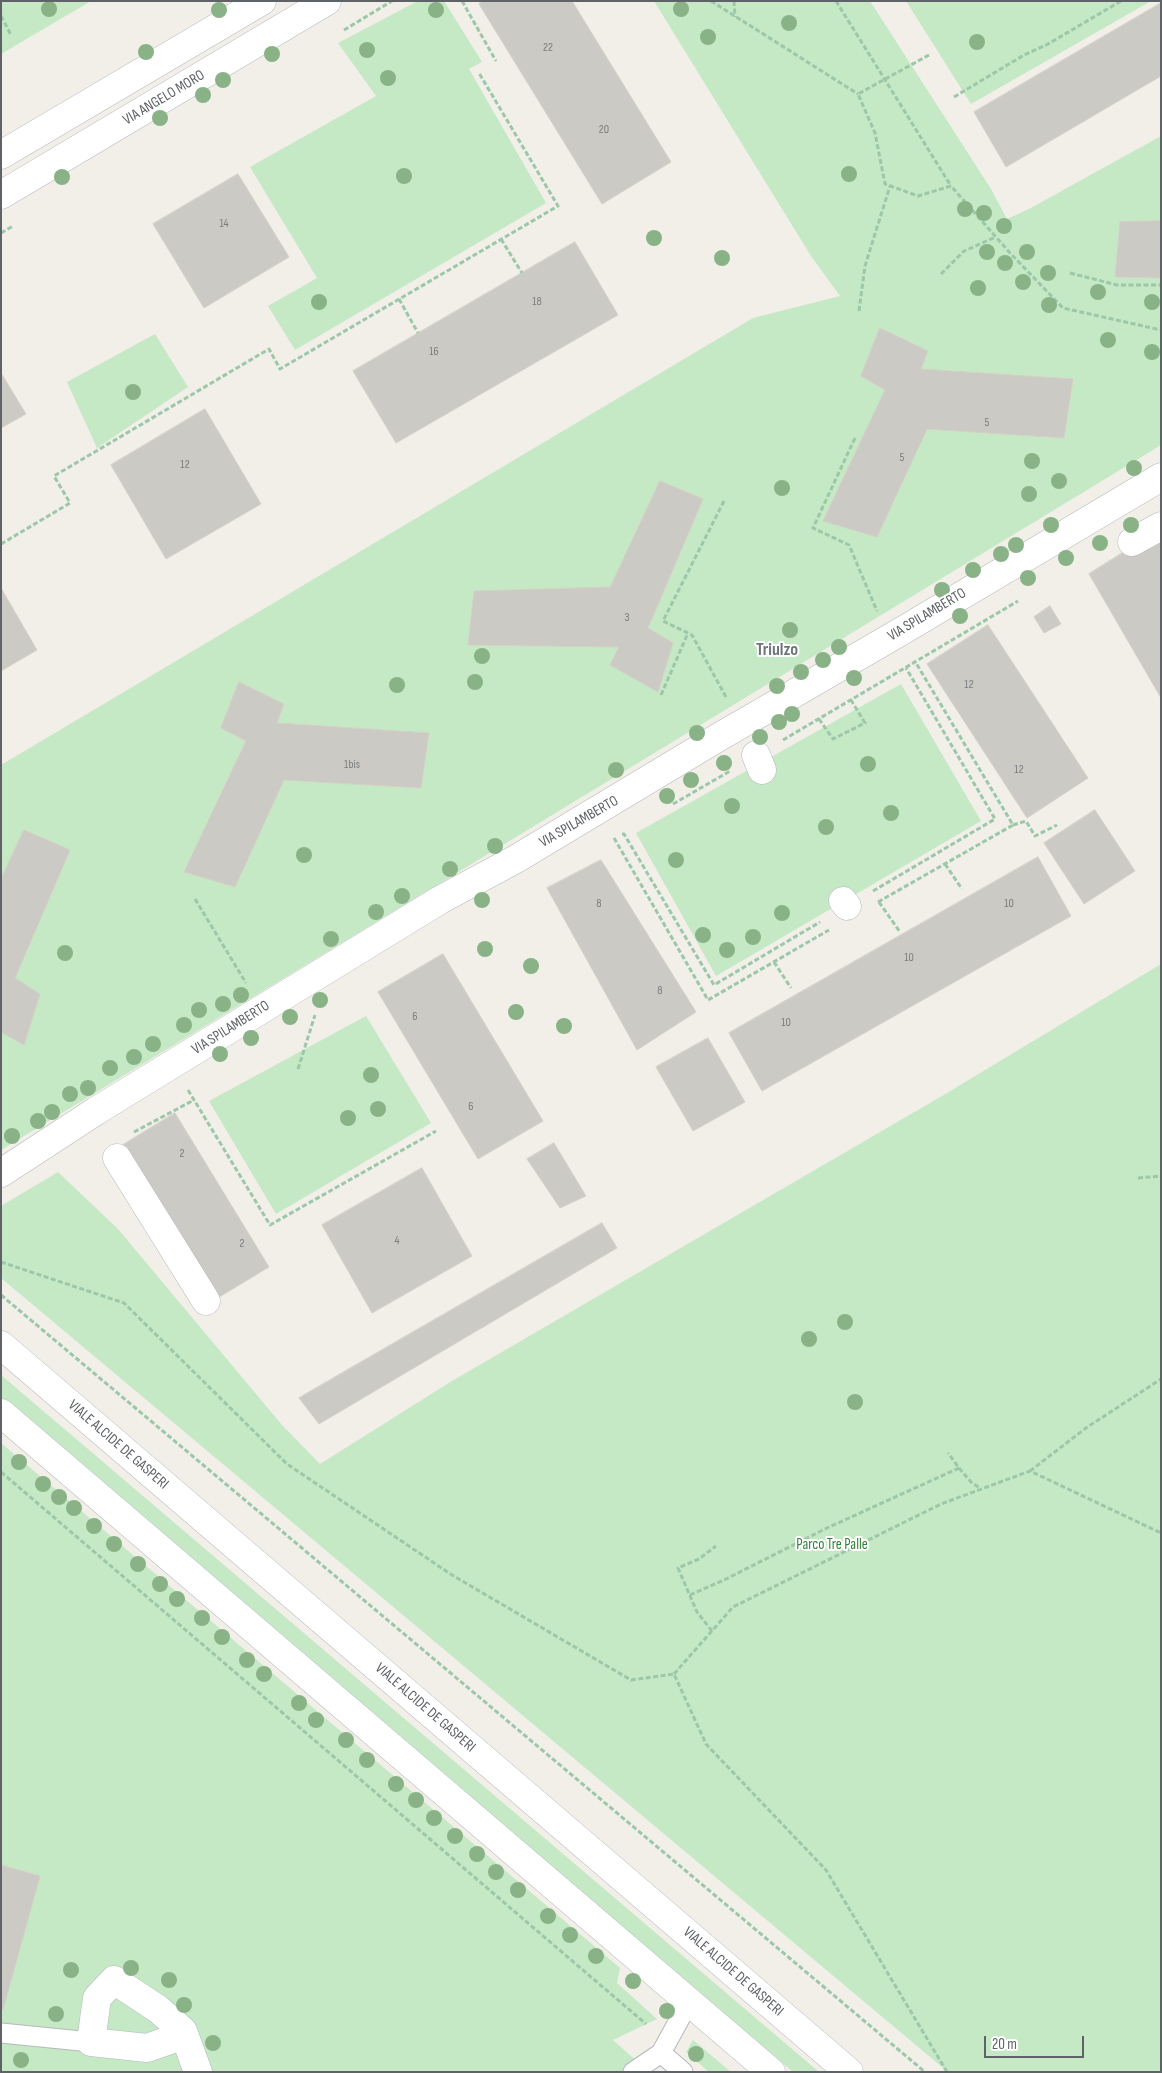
<!DOCTYPE html>
<style>
body{margin:0}
#map{position:relative;width:1162px;height:2073px;overflow:hidden;background:#f1efe8;font-family:"Sofia Sans Condensed",sans-serif}
canvas{display:block}
.frame{position:absolute;inset:0;border:2px solid #5f6368;pointer-events:none}
.scale{position:absolute;left:984px;top:2036px;width:100px;height:22px;box-sizing:border-box;border:2px solid #5f6368;border-top:0;padding-left:6px;font-size:15px;line-height:18px;white-space:nowrap;color:#5f6368;-webkit-text-stroke:4px #fff;paint-order:stroke}
</style>
<div id="map">
<canvas width="1162" height="2073"></canvas>
<div class="frame"></div>
<div class="scale">20 m</div>
</div>
<script>
const ctx = document.querySelector('canvas').getContext('2d');
ctx.lineJoin = 'round';
function fill(path, color) { ctx.fillStyle = color; ctx.fill(path, 'evenodd'); }
function stroke(path, color, width, dash) { ctx.strokeStyle = color; ctx.lineWidth = width; ctx.lineCap = dash ? 'butt' : 'round'; ctx.setLineDash(dash || []); ctx.stroke(path); }
function label(font, color, halo, rows, align = 'center') {
  ctx.font = font + ' "Sofia Sans Condensed",sans-serif'; ctx.lineWidth = 4; ctx.setLineDash([]); ctx.textBaseline = 'middle'; ctx.strokeStyle = halo; ctx.fillStyle = color; for (const [text, x, y, turn = 0] of rows) {
    ctx.save(); ctx.translate(x, y); ctx.rotate((+turn || 0) * Math.PI / 180); ctx.textAlign = isNaN(turn) ? turn : align; if (halo) ctx.strokeText(text, 0, 0); ctx.fillText(text, 0, 0); ctx.restore();
  }
}
fill(new Path2D(`
 M1 1H91L1 54Z
 M418 1H444L482 62 469 69 546 203 295 350 268 306 317 278 250 167 376 96 338 43Z
 M654 1H870L991 189 1007 219 1029 209 1161 136V445L1 1150V765L753 318 840 296 811 256Z
 M906 1H1151L971 104Z
 M155 334 188 387 97 448 67 382Z
 M901 684 981 821 716 976 636 833Z
 M1161 964V2072H948L1 1278V1206L58 1172 118 1229 282 1425 320 1464 452 1381 942 1096Z
 M366 1016 431 1123 276 1214 209 1101Z
 M1 1375 819 2072H793L1 1403Z
 M1 1443 620 1968 617 1983 657 2019 613 2040 649 2072H1Z
 M693 2040 731 2072H709L686 2052Z`), '#c5e8c5');
const building = new Path2D(`
 M483 1H572L671 162 602 204 479 4Z
 M1161 3V76L1006 167 974 112Z
 M238 174 289 257 204 308 153 224Z
 M1161 221V278L1115 277 1120 222Z
 M575 242 618 315 396 443 353 371Z
 M880 328 928 351 921 369 1073 379 1064 438 927 429 877 537 823 521 885 390 861 376Z
 M1 373 26 414 1 428Z
 M205 409 261 504 166 559 111 465Z
 M660 481 703 499 648 628 673 643 658 692 610 665 619 647 468 645 474 591 610 587Z
 M1156 532 1161 542V698L1089 574Z
 M1 588 37 650 1 671Z
 M1050 606 1061 624 1044 633 1034 617Z
 M988 625 1088 778 1027 818 927 664Z
 M239 682 284 704 277 723 429 733 421 788 284 780 235 887 184 872 246 741 221 728Z
 M1095 810 1135 871 1084 904 1044 843Z
 M24 830 70 850 15 978 40 994 24 1045 1 1032V879Z
 M1038 857 1071 916 762 1091 729 1033Z
 M601 860 696 1012 637 1050 547 888Z
 M443 954 543 1121 478 1159 378 992Z
 M708 1038 745 1102 693 1131 656 1067Z
 M175 1113 269 1267 211 1302 118 1148Z
 M554 1143 586 1196 560 1208 527 1159Z
 M422 1168 472 1256 372 1313 322 1225Z
 M602 1223 617 1248 319 1424 299 1398Z
 M1 1865 40 1876 3 2010 1 2009Z`);
fill(building, '#cccac5');
stroke(building, '#d6d1c6', 1);
const lane = new Path2D(`
 M1 2033 91 2042
 M633 2072 661 2053
 M683 2072 661 2053 689 2002`);
const street = new Path2D(`
 M1132 542 1161 526
 M756 755 762 770
 M843 901 847 906
 M117 1158 206 1301
 M1 1173 96 1111 440 900 516 859 719 737 895 635 1161 477
 M184 2035 147 2048 91 2042 97 1998 114 1980 158 2009 183 2031 198 2072`);
const secondary = new Path2D(`
 M1 155 262 1
 M1 195 327 1
 M1 1345 849 2072
 M1 1413 771 2072`);
stroke(lane, '#b5b8bc', 21);
stroke(street, '#b5b8bc', 29);
stroke(secondary, '#b6babf', 29);
stroke(new Path2D(`
 M462 1 496 61
 M711 1 858 94
 M734 1 735 17
 M836 1 951 186
 M1 16 11 35
 M344 30 392 1
 M929 55 858 94 875 133 885 184 918 196 951 186 1011 254 1063 308 1161 330
 M954 97 1024 55 1048 44 1121 1
 M1 233 13 226
 M501 239 522 273
 M1070 273 1117 285H1161
 M941 274 964 251 996 237
 M399 299 418 333
 M859 311 865 266 890 186
 M855 438 813 528 849 545 877 611
 M724 501 663 621 692 635 726 697
 M1 544 70 503 54 476 269 349 280 369 558 206 479 73
 M661 695 688 633
 M819 719 833 739 865 723 851 700
 M783 740 1018 601
 M673 804 730 771
 M1013 825 1026 821 1035 836 1057 825
 M622 834H624L714 985 820 922
 M614 838 708 1000 829 930
 M945 864 962 889
 M873 891 995 819 906 668
 M195 899 246 983
 M878 902 1013 825 916 663
 M879 902 900 932
 M774 962 791 988
 M298 1069 315 1015
 M188 1090 270 1225 436 1131
 M134 1132 194 1100
 M1138 1178 1161 1176
 M1 1262 124 1303 287 1464 452 1575 631 1680 674 1674 706 1744 826 1870 947 2072
 M1 1295 925 2072
 M959 1468 971 1482 981 1489
 M1030 1471 1086 1428 1161 1379
 M1 1472 646 2024
 M690 1595 726 1579 827 1528 959 1468 948 1453
 M712 1631 697 1612 678 1568 699 1559 716 1546
 M674 1674 733 1607 941 1504 1030 1471 1161 1533`), '#9cc7a9', 3, [5, 2.5]);
stroke(lane, '#fff', 19);
stroke(street, '#fff', 28);
stroke(secondary, '#fff', 28);
ctx.fillStyle = '#89b387';
for (const [x, y] of [
 [49,9],
 [681,9],
 [219,10],
 [436,10],
 [789,23],
 [708,37],
 [977,42],
 [367,50],
 [146,52],
 [272,54],
 [388,78],
 [223,80],
 [203,95],
 [160,118],
 [849,174],
 [404,176],
 [62,177],
 [965,209],
 [984,213],
 [1004,226],
 [654,238],
 [987,252],
 [1027,252],
 [722,258],
 [1005,263],
 [1048,273],
 [1023,282],
 [978,288],
 [1098,292],
 [319,302],
 [1152,302],
 [1049,305],
 [1108,340],
 [1152,352],
 [133,392],
 [1032,461],
 [1134,468],
 [1059,481],
 [782,488],
 [1029,494],
 [1051,525],
 [1131,525],
 [1100,543],
 [1016,545],
 [1001,554],
 [1066,558],
 [973,570],
 [1028,578],
 [942,590],
 [960,616],
 [790,630],
 [839,647],
 [482,656],
 [823,660],
 [801,672],
 [854,678],
 [475,682],
 [397,685],
 [777,686],
 [792,714],
 [779,722],
 [697,733],
 [760,737],
 [724,763],
 [868,764],
 [616,770],
 [691,780],
 [667,796],
 [732,806],
 [891,813],
 [826,827],
 [495,846],
 [304,855],
 [676,860],
 [450,869],
 [402,896],
 [482,900],
 [376,912],
 [782,913],
 [703,935],
 [753,937],
 [331,939],
 [485,949],
 [727,950],
 [65,953],
 [531,966],
 [241,995],
 [320,1000],
 [223,1004],
 [199,1010],
 [516,1012],
 [290,1017],
 [184,1025],
 [564,1026],
 [251,1038],
 [153,1044],
 [220,1054],
 [134,1057],
 [110,1068],
 [371,1075],
 [88,1088],
 [70,1094],
 [378,1109],
 [52,1112],
 [348,1118],
 [38,1121],
 [12,1136],
 [845,1322],
 [809,1339],
 [855,1402],
 [19,1462],
 [43,1484],
 [59,1497],
 [74,1508],
 [94,1526],
 [114,1544],
 [138,1564],
 [160,1584],
 [177,1599],
 [202,1618],
 [222,1637],
 [247,1660],
 [264,1674],
 [299,1703],
 [316,1720],
 [346,1740],
 [367,1760],
 [396,1784],
 [416,1800],
 [434,1818],
 [455,1836],
 [477,1854],
 [496,1872],
 [518,1890],
 [548,1916],
 [570,1935],
 [596,1956],
 [131,1968],
 [71,1970],
 [169,1980],
 [633,1981],
 [184,2005],
 [667,2011],
 [56,2014],
 [213,2043],
 [696,2054],
 [21,2060]
]) { ctx.beginPath(); ctx.arc(x, y, 8, 0, 2 * Math.PI); ctx.fill(); }
label('12px', '#7a7d7f', null, [
 ["22",548,48],
 ["20",604,130],
 ["14",224,224],
 ["18",537,302],
 ["16",434,352],
 ["5",987,423],
 ["5",902,458],
 ["12",185,465],
 ["3",627,618],
 ["12",969,685],
 ["1bis",352,765],
 ["12",1019,770],
 ["8",599,904],
 ["10",1009,904],
 ["10",909,958],
 ["8",660,991],
 ["6",415,1017],
 ["10",786,1023],
 ["6",471,1107],
 ["2",182,1154],
 ["4",397,1241],
 ["2",242,1244]
]);
label('15px', '#5f6368', '#fff', [
 ["VIA ANGELO MORO",164,98,-31],
 ["VIA SPILAMBERTO",927,615,-31],
 ["VIA SPILAMBERTO",579,822,-30],
 ["VIA SPILAMBERTO",231,1028,-32],
 ["VIALE ALCIDE DE GASPERI",118,1445,41],
 ["VIALE ALCIDE DE GASPERI",425,1708,41],
 ["VIALE ALCIDE DE GASPERI",733,1972,41]
]);
label('15px', '#348238', '#fff', [
 ["Parco Tre Palle",832,1545]
]);
label('bold 18px', '#70757a', '#fff', [
 ["Triulzo",777,650]
]);
</script>
